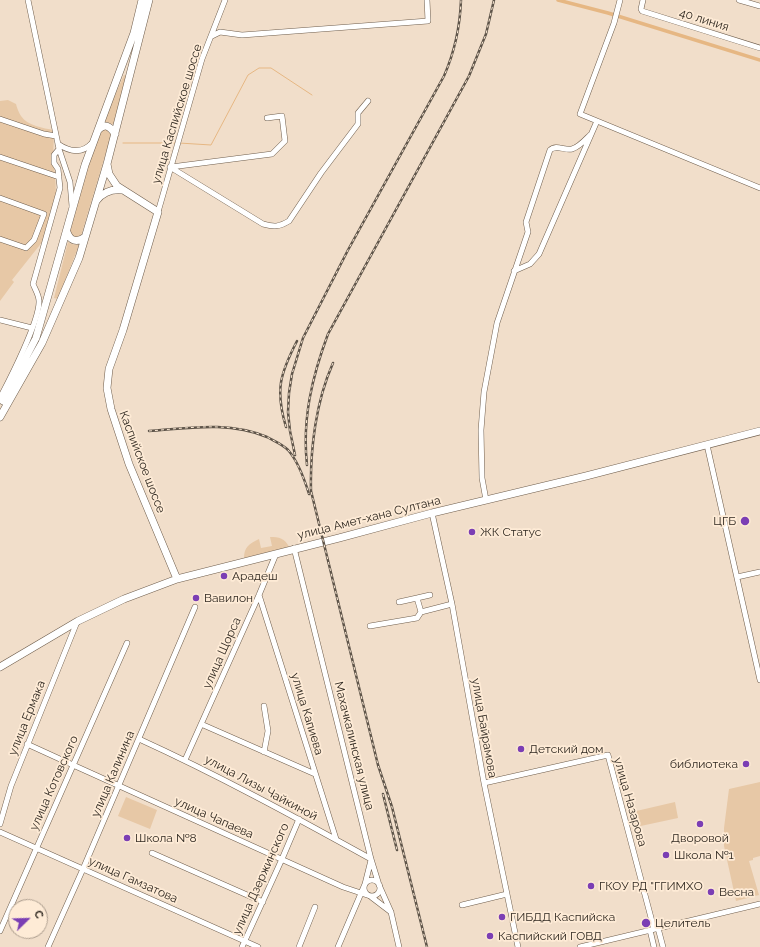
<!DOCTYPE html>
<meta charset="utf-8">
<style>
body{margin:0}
#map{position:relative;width:760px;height:947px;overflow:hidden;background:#f1deca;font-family:Raleway,sans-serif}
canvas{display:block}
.north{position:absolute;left:8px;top:899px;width:40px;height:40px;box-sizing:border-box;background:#feebd6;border:1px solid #ac9d8e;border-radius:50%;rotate:67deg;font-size:11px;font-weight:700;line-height:16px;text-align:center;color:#302921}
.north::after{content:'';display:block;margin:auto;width:14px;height:18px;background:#7b3eb4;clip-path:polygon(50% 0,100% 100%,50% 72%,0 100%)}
</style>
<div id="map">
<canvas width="760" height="947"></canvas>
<div class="north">С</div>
</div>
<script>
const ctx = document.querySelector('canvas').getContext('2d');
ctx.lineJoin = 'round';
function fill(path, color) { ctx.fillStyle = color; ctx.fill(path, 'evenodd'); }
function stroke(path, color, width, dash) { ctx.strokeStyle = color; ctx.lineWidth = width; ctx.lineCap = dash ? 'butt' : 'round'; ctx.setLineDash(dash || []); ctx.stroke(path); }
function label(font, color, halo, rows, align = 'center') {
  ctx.font = font + ' Raleway,sans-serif'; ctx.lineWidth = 3.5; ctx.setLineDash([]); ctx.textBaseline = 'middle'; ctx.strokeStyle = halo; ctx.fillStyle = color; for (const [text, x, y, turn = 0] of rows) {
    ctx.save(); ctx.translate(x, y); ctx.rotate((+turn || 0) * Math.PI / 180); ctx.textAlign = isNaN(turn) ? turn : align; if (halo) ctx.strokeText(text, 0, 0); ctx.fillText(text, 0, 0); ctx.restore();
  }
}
fill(new Path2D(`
 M124 75 126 76 114 125 108 122H103Z
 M8 100 16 104C17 108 19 113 21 116 28 126 43 128 54 130L53 164 55 173 56 193 43 241 12 280 14 282 0 301V101Z
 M102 129 109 130 111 135 110 139 81 236 75 239 69 233 82 184 99 131Z
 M68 242 71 244 79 245 58 299 54 298Z
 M270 537C279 537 285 538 289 547L244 558C244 547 249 544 259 539L261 548 272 546Z
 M760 782V856L753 858V860L749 861 759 895 736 901 724 846V828L729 789Z
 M126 797 157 810 150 829 118 816Z
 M675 802 678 818 636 827 632 812Z`), '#e7c8a6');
stroke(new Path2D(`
 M123 143H176
 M179 143 211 145 248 75 259 68H271L312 95`), '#e6b783', 1);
stroke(new Path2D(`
 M558 0 608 13 760 60`), '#e6b783', 3.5);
const minor = new Path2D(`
 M28 0 59 149 70 182 72 206
 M620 0 614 23 580 114 760 188
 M643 0 641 9 642 11 760 48
 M739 0 760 6
 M212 36 220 32 242 35 428 21 427 0
 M0 119 44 134 56 136
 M58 144C70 152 82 154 92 143
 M0 157 59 177
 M170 167 263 224C274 227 279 227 289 221L321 173 358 124V113L368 101
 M171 167 272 154 285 141 282 116 267 118
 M0 198 44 214 34 240 26 248 0 239
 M158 212 202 59 225 0
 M514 271 530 264 539 254 597 121
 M0 320 32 328
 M0 398C10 379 40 320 39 301 39 295 35 289 33 284L60 188 58 169 54 163V155L59 149
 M707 445 760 680
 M486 500 482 478 481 430 484 392 497 323 528 232 526 222 550 150C556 144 565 151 572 149 579 147 585 140 590 135
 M432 513 452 604 484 783 518 947
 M294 548 371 859 379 885 391 912 399 947
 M737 577 760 572
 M259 595 336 839
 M430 595 417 598 421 612 452 604
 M399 602 417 598
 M370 626 417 618 421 612
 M201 724 315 774
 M139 739C218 775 295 817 371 859
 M27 744 73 765 343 887 370 896 391 912
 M264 752 268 731 264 706
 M185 760 259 595 276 554
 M484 783 608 755 654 929
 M0 824 11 786 77 622
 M0 832 258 947
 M152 853 263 902
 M364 888a8 8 0 1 1 16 0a8 8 0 1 1-16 0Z
 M462 905 507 894
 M658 928 663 947
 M650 930 654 947
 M0 931 127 643
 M48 947 83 869 195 607
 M242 947 282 859 299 819
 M299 947 315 907
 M338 947 365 884 371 860
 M580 947 760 904`);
const major = new Path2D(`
 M98 130C105 123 110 126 115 134
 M107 164 109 174 117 186 158 212 123 330 109 369 107 388 111 409 129 464 177 579
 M96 201C103 192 111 189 122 190
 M67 232C70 241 77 243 85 237
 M3 401 36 338 85 165 134 33 142 0
 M0 417 42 343 79 258 107 164 149 0
 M0 667 78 621 124 599 177 579 339 538 432 513 586 476 760 431`);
stroke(minor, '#6f5e4d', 6);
stroke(major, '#6f5e4d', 8);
stroke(minor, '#fff', 5);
stroke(major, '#fff', 7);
const rail = new Path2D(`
 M333 363C316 401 310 449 311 491L378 765 392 807 427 947
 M286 427C275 390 280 374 297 341
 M149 431C189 428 229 421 267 437 274 441 282 444 288 450 297 460 305 481 309 494
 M295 455 290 431 288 412 289 393 292 374 303 338 348 250 444 76C455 51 460 27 461 0
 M307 465C302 419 312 377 328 334L469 76 486 34 494 0
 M383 794 397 850`);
stroke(rail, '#5e5449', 2.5);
stroke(rail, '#feebd6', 1, [3]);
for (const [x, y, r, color] of [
 [745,521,5,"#7b3eb4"],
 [472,532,4,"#7b3eb4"],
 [224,576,4,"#7b3eb4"],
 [196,598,4,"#7b3eb4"],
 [521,749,4,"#7b3eb4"],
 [746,764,4,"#7b3eb4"],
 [700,824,4,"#7b3eb4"],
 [127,838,4,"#7b3eb4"],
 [666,855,4,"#7b3eb4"],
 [591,886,4,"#7b3eb4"],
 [711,892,4,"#7b3eb4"],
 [502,917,4,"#7b3eb4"],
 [646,923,5,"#7b3eb4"],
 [490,936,4,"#7b3eb4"]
]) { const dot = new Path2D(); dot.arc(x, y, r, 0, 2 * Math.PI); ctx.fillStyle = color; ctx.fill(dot); stroke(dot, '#feebd6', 1.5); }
label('12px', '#302921', '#feebd6', [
 ["40 линия",704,20,17],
 ["улица Каспийское шоссе",177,114,-73],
 ["Каспийское шоссе",142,462,69],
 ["улица Амет-хана Султана",369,518,-14],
 ["улица Щорса",222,653,-66],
 ["улица Капиева",307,714,73],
 ["улица Ермака",27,718,-68],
 ["улица Байрамова",484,728,80],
 ["Махачкалинская улица",354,746,76],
 ["улица Калинина",113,774,-67],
 ["улица Котовского",54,783,-66],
 ["улица Лизы Чайкиной",261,788,28],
 ["улица Назарова",630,802,74],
 ["улица Чапаева",214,818,24],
 ["улица Дзержинского",261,879,-66],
 ["улица Гамзатова",133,880,24]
]);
label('12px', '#302921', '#feebd6', [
 ["ЦГБ",736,521,"right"],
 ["ЖК Статус",480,532],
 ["Арадеш",232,576],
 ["Вавилон",204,598],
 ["Детский дом",529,749],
 ["библиотека",738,764,"right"],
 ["Школа №8",135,838],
 ["Дворовой",700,838,"center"],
 ["Школа №1",674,855],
 ["ГКОУ РД \"ГГИМХО",599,886],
 ["Весна",719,892],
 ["ГИБДД Каспийска",510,917],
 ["Целитель",655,923],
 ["Каспийский ГОВД",498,936]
], 'left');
</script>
